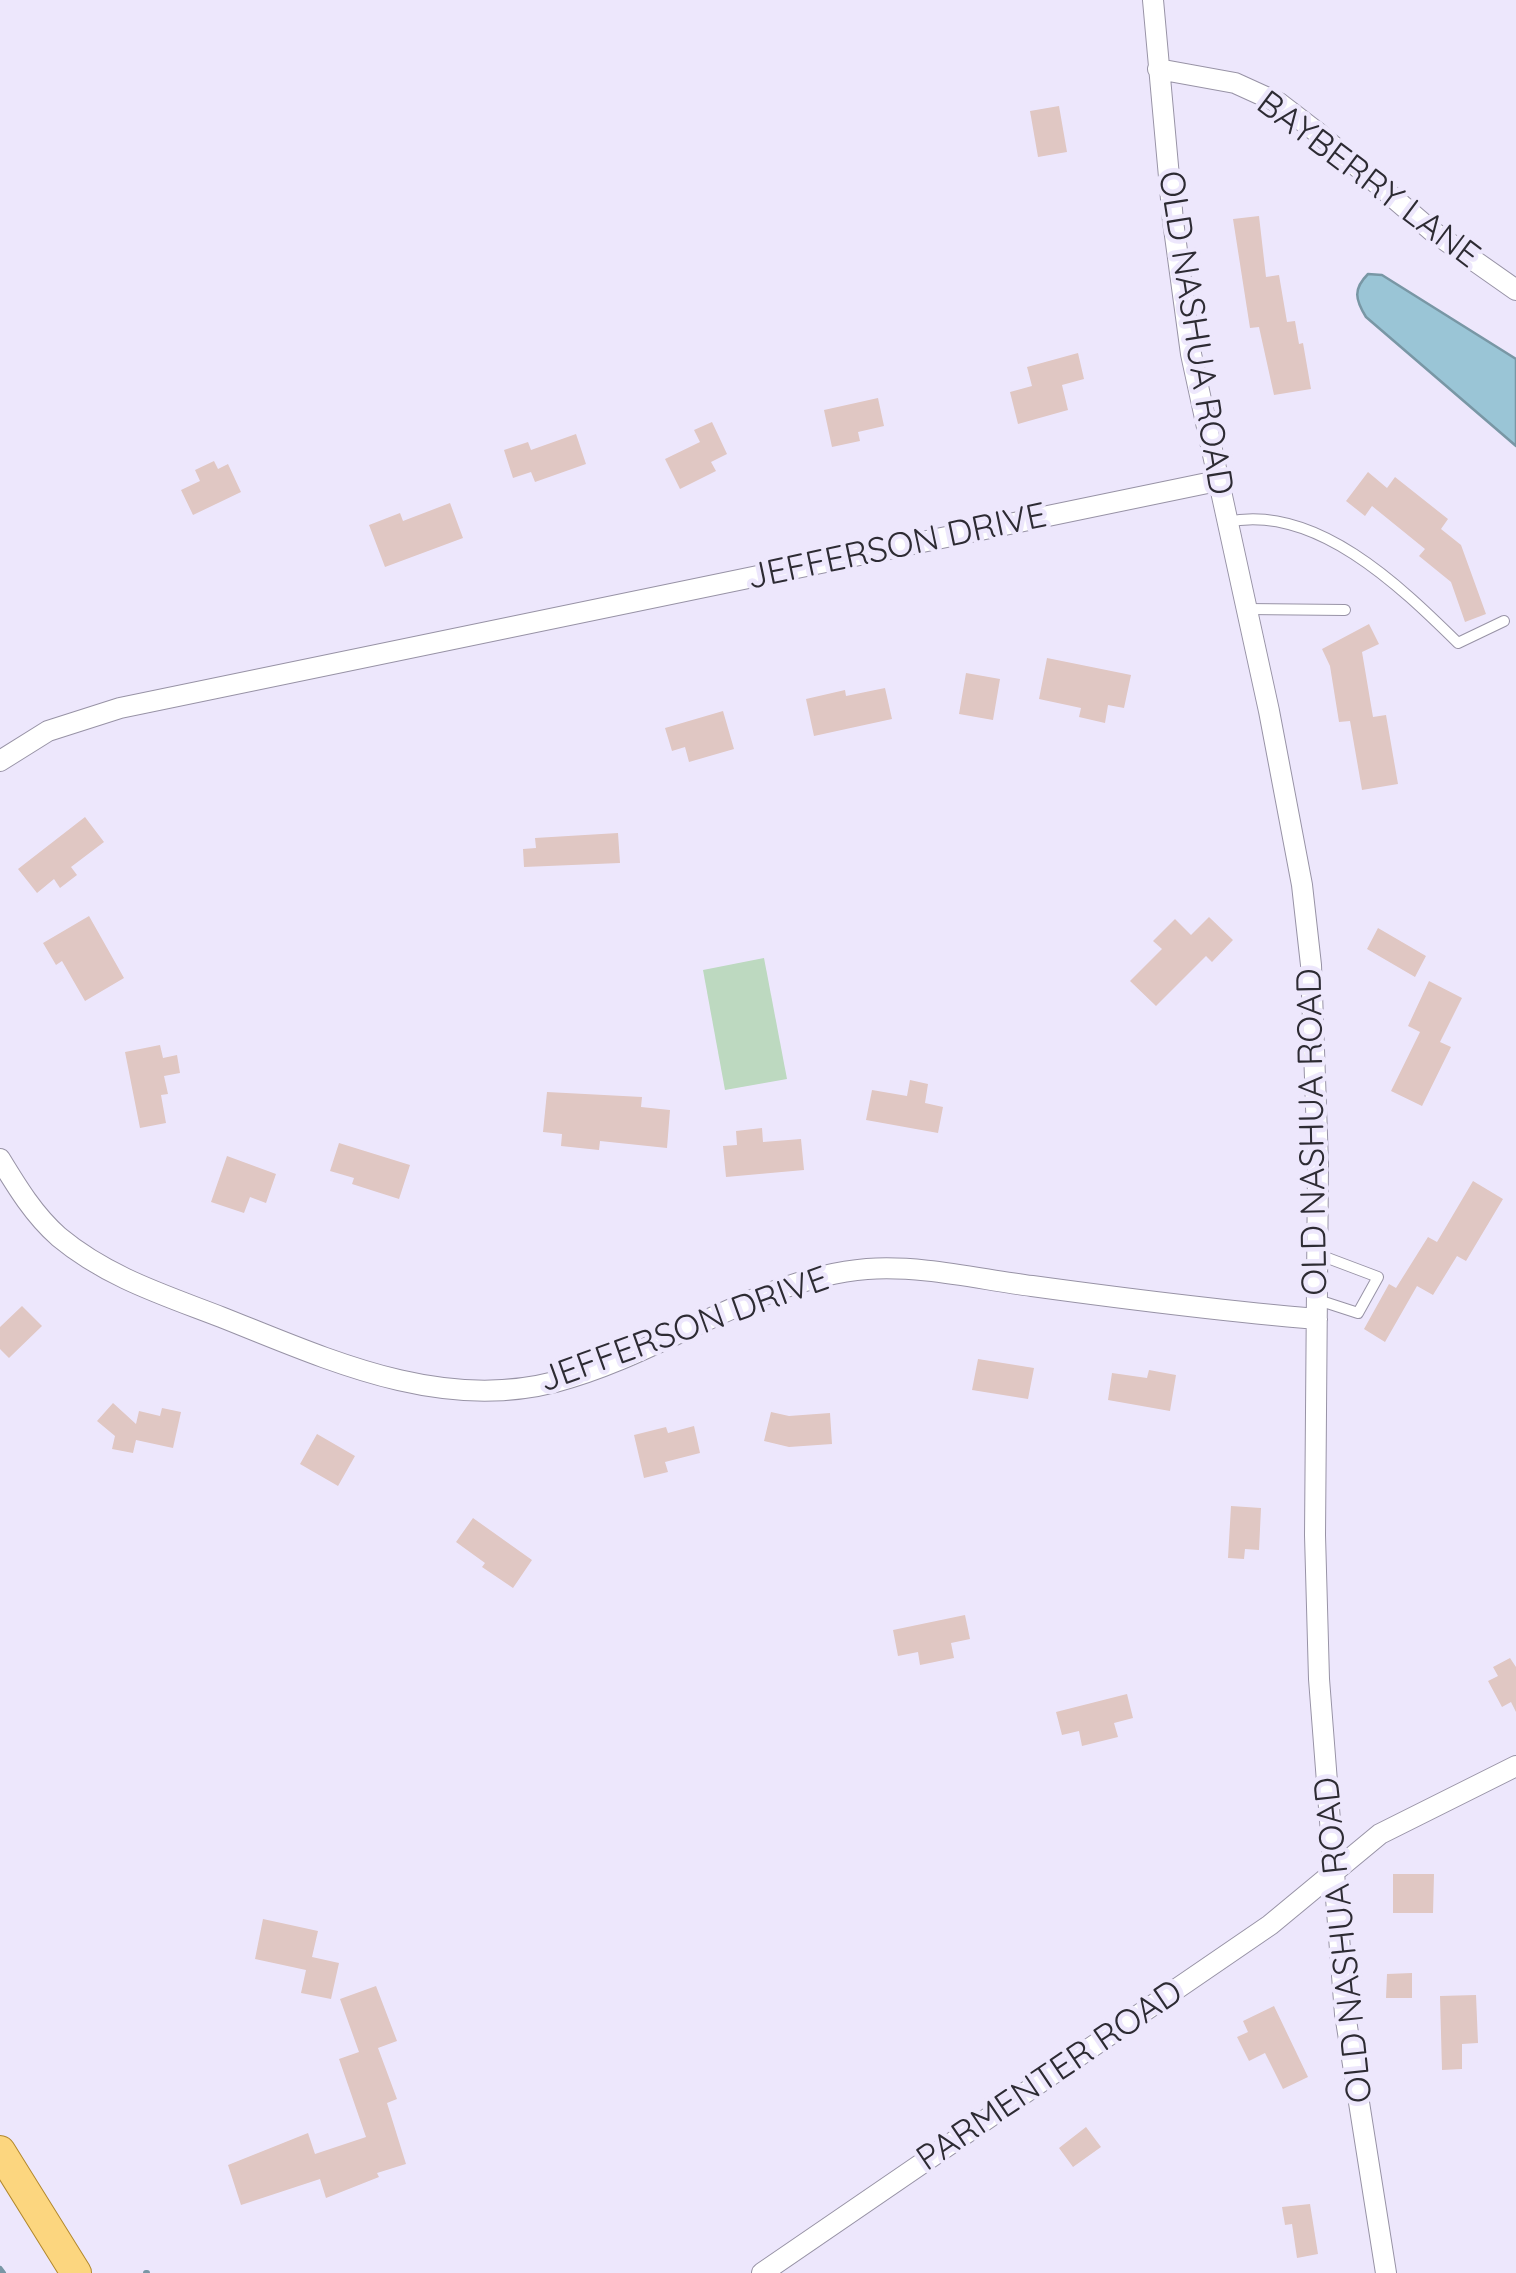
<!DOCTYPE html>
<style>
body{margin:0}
canvas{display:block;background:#ede7fc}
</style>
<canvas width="1516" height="2273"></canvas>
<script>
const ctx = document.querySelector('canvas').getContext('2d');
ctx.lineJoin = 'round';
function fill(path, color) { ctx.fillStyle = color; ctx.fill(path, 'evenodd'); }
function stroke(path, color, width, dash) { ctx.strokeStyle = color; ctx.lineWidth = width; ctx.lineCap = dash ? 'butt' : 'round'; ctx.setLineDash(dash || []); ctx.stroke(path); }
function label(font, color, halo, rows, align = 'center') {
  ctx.font = font + ' Quicksand,sans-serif'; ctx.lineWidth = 9; ctx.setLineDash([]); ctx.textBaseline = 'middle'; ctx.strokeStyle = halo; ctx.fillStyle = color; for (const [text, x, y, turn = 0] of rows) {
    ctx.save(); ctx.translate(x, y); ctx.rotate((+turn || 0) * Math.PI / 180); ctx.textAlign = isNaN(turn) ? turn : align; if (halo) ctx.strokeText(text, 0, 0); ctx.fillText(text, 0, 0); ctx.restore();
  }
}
fill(new Path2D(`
 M764 958 787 1079 725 1090 703 970Z`), '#bdd9c0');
const water = new Path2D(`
 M1368 274 1382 275 1516 359V446L1366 317C1355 299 1353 289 1368 274Z`);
fill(water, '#9ac5d6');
stroke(water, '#7997a5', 2.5);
stroke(new Path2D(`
 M0 2269 3 2273
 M146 2273H147`), '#7997a5', 6);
fill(new Path2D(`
 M1059 106 1067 152 1038 157 1030 111Z
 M1259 216 1266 277 1279 275 1287 322 1295 321 1299 344 1303 343 1311 389 1274 395 1259 327 1250 328 1233 219Z
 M1078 353 1084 379 1062 385 1068 410 1018 424 1010 392 1032 386 1027 367Z
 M878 398 884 426 858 432 860 441 832 447 824 410Z
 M712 422 727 454 711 462 716 471 680 489 665 459 700 442 694 430Z
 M576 434 586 464 535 482 531 472 513 478 504 450 528 442 531 450Z
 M214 461 218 469 228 464 241 492 193 515 181 490 200 481 195 470Z
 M1368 472 1387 488 1395 477 1448 519 1441 529 1461 545 1486 614 1465 622 1451 582 1419 556 1425 549 1372 506 1365 516 1346 501Z
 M450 503 463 538 385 567 369 525 400 513 403 521Z
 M1369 624 1379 644 1362 652 1373 717 1386 715 1398 784 1362 790 1350 721 1339 722 1330 666 1322 649Z
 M1047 658 1131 675 1124 708 1108 705 1105 723 1079 717 1081 708 1039 699Z
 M966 673 1000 679 993 720 959 714Z
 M885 688 892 719 814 736 806 699 845 690 846 696Z
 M723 711 734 749 689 762 685 747 672 751 665 728Z
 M85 817 104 842 71 867 77 875 60 888 54 879 37 893 18 869Z
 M618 833 620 863 524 867 523 849 536 848 535 838Z
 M89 916 124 978 85 1001 62 961 56 965 43 943Z
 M1209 917 1233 940 1212 962 1206 956 1156 1006 1130 981 1162 949 1153 941 1175 919 1191 935Z
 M1378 928 1426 956 1415 977 1367 949Z
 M1429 981 1462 998 1440 1042 1451 1047 1422 1106 1391 1091 1420 1032 1408 1026Z
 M160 1045 163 1058 177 1055 180 1073 164 1076 168 1094 161 1095 166 1123 140 1128 125 1052Z
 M910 1080 928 1084 925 1103 943 1107 938 1133 866 1120 872 1090 907 1096Z
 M547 1092 642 1097 641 1107 670 1110 667 1148 600 1141 599 1150 561 1146 562 1134 543 1132Z
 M762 1128 763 1142 801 1139 804 1170 726 1177 723 1146 737 1145 736 1131Z
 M339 1143 410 1165 399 1199 352 1184 354 1178 330 1171Z
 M227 1156 276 1174 266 1203 250 1197 244 1213 211 1202Z
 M1473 1181 1503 1199 1466 1261 1457 1256 1433 1295 1417 1286 1385 1342 1364 1329 1389 1284 1396 1288 1428 1237 1437 1242Z
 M22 1306 42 1326 9 1358 0 1349V1327Z
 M978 1359 1034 1368 1028 1399 972 1390Z
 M1149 1370 1176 1375 1170 1411 1108 1400 1112 1373 1147 1378Z
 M113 1403 136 1424 139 1411 160 1416 162 1408 181 1412 173 1448 136 1440 133 1453 112 1449 115 1436 97 1421Z
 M771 1412 789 1416 830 1413 832 1444 789 1447 764 1441Z
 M694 1426 700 1453 665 1462 668 1472 644 1478 634 1435 666 1427 668 1433Z
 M317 1434 355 1456 338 1486 300 1464Z
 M1231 1506 1261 1508 1259 1550 1245 1549 1244 1559 1228 1558Z
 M473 1518 532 1560 513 1588 482 1567 485 1563 456 1542Z
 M965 1615 970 1639 951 1643 954 1658 920 1665 918 1652 898 1656 893 1630Z
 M1510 1658 1516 1667V1712L1511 1702 1502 1707 1488 1681 1498 1676 1493 1667Z
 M1127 1694 1133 1718 1114 1723 1118 1737 1082 1746 1079 1731 1062 1735 1056 1712Z
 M1393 1874H1434L1433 1913H1393Z
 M263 1919 318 1931 312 1957 339 1963 331 1999 301 1993 306 1970 255 1959Z
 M1412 1973V1998H1386L1387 1974Z
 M376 1986 397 2041 378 2048 397 2099 387 2103 406 2164 377 2173 379 2177 326 2198 320 2179 241 2205 228 2165 308 2133 315 2154 366 2137 339 2059 359 2052 340 1999Z
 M1476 1995 1478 2043 1462 2044V2069L1442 2070 1440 1996Z
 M1274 2006 1308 2077 1283 2089 1265 2053 1249 2061 1237 2037 1248 2032 1243 2021Z
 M1086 2127 1101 2147 1073 2167 1059 2148Z
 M1310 2204 1318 2254 1297 2258 1292 2224 1285 2225 1282 2207Z`), '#e0c7c3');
const service = new Path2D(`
 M1227 522C1315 503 1400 586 1458 643L1504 621
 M1247 609 1345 610
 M1317 1254 1378 1277 1358 1313 1318 1300`);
const minor = new Path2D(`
 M1153 0 1173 221 1191 354 1269 711 1302 885 1311 965 1318 1163 1315 1535 1319 1679 1345 2014 1386 2273
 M1158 69 1235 83 1279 103 1318 133 1432 231 1516 290
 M0 761 48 731 120 708 1217 481
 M0 1159C17 1187 34 1215 59 1237 107 1277 164 1295 221 1317 327 1359 439 1412 555 1382 660 1355 758 1278 867 1269 921 1265 978 1279 1032 1286 1127 1299 1221 1311 1317 1319
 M762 2273 1270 1925 1380 1834 1516 1766`);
const primary = new Path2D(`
 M0 2151 76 2273`);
stroke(service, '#9893a6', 12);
stroke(minor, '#9893a6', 22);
stroke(primary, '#b2882d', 32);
stroke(service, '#fff', 10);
stroke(minor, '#fff', 20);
stroke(primary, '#fcd67f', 30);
label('35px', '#2d2b33', '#ede7fc', [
 ["BAYBERRY LANE",1368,180,37],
 ["OLD NASHUA ROAD",1195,333,81],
 ["JEFFERSON DRIVE",897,547,-12],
 ["OLD NASHUA ROAD",1313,1132,-91],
 ["JEFFERSON DRIVE",684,1330,-20],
 ["OLD NASHUA ROAD",1344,1940,-96],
 ["PARMENTER ROAD",1050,2076,-34]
]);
</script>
